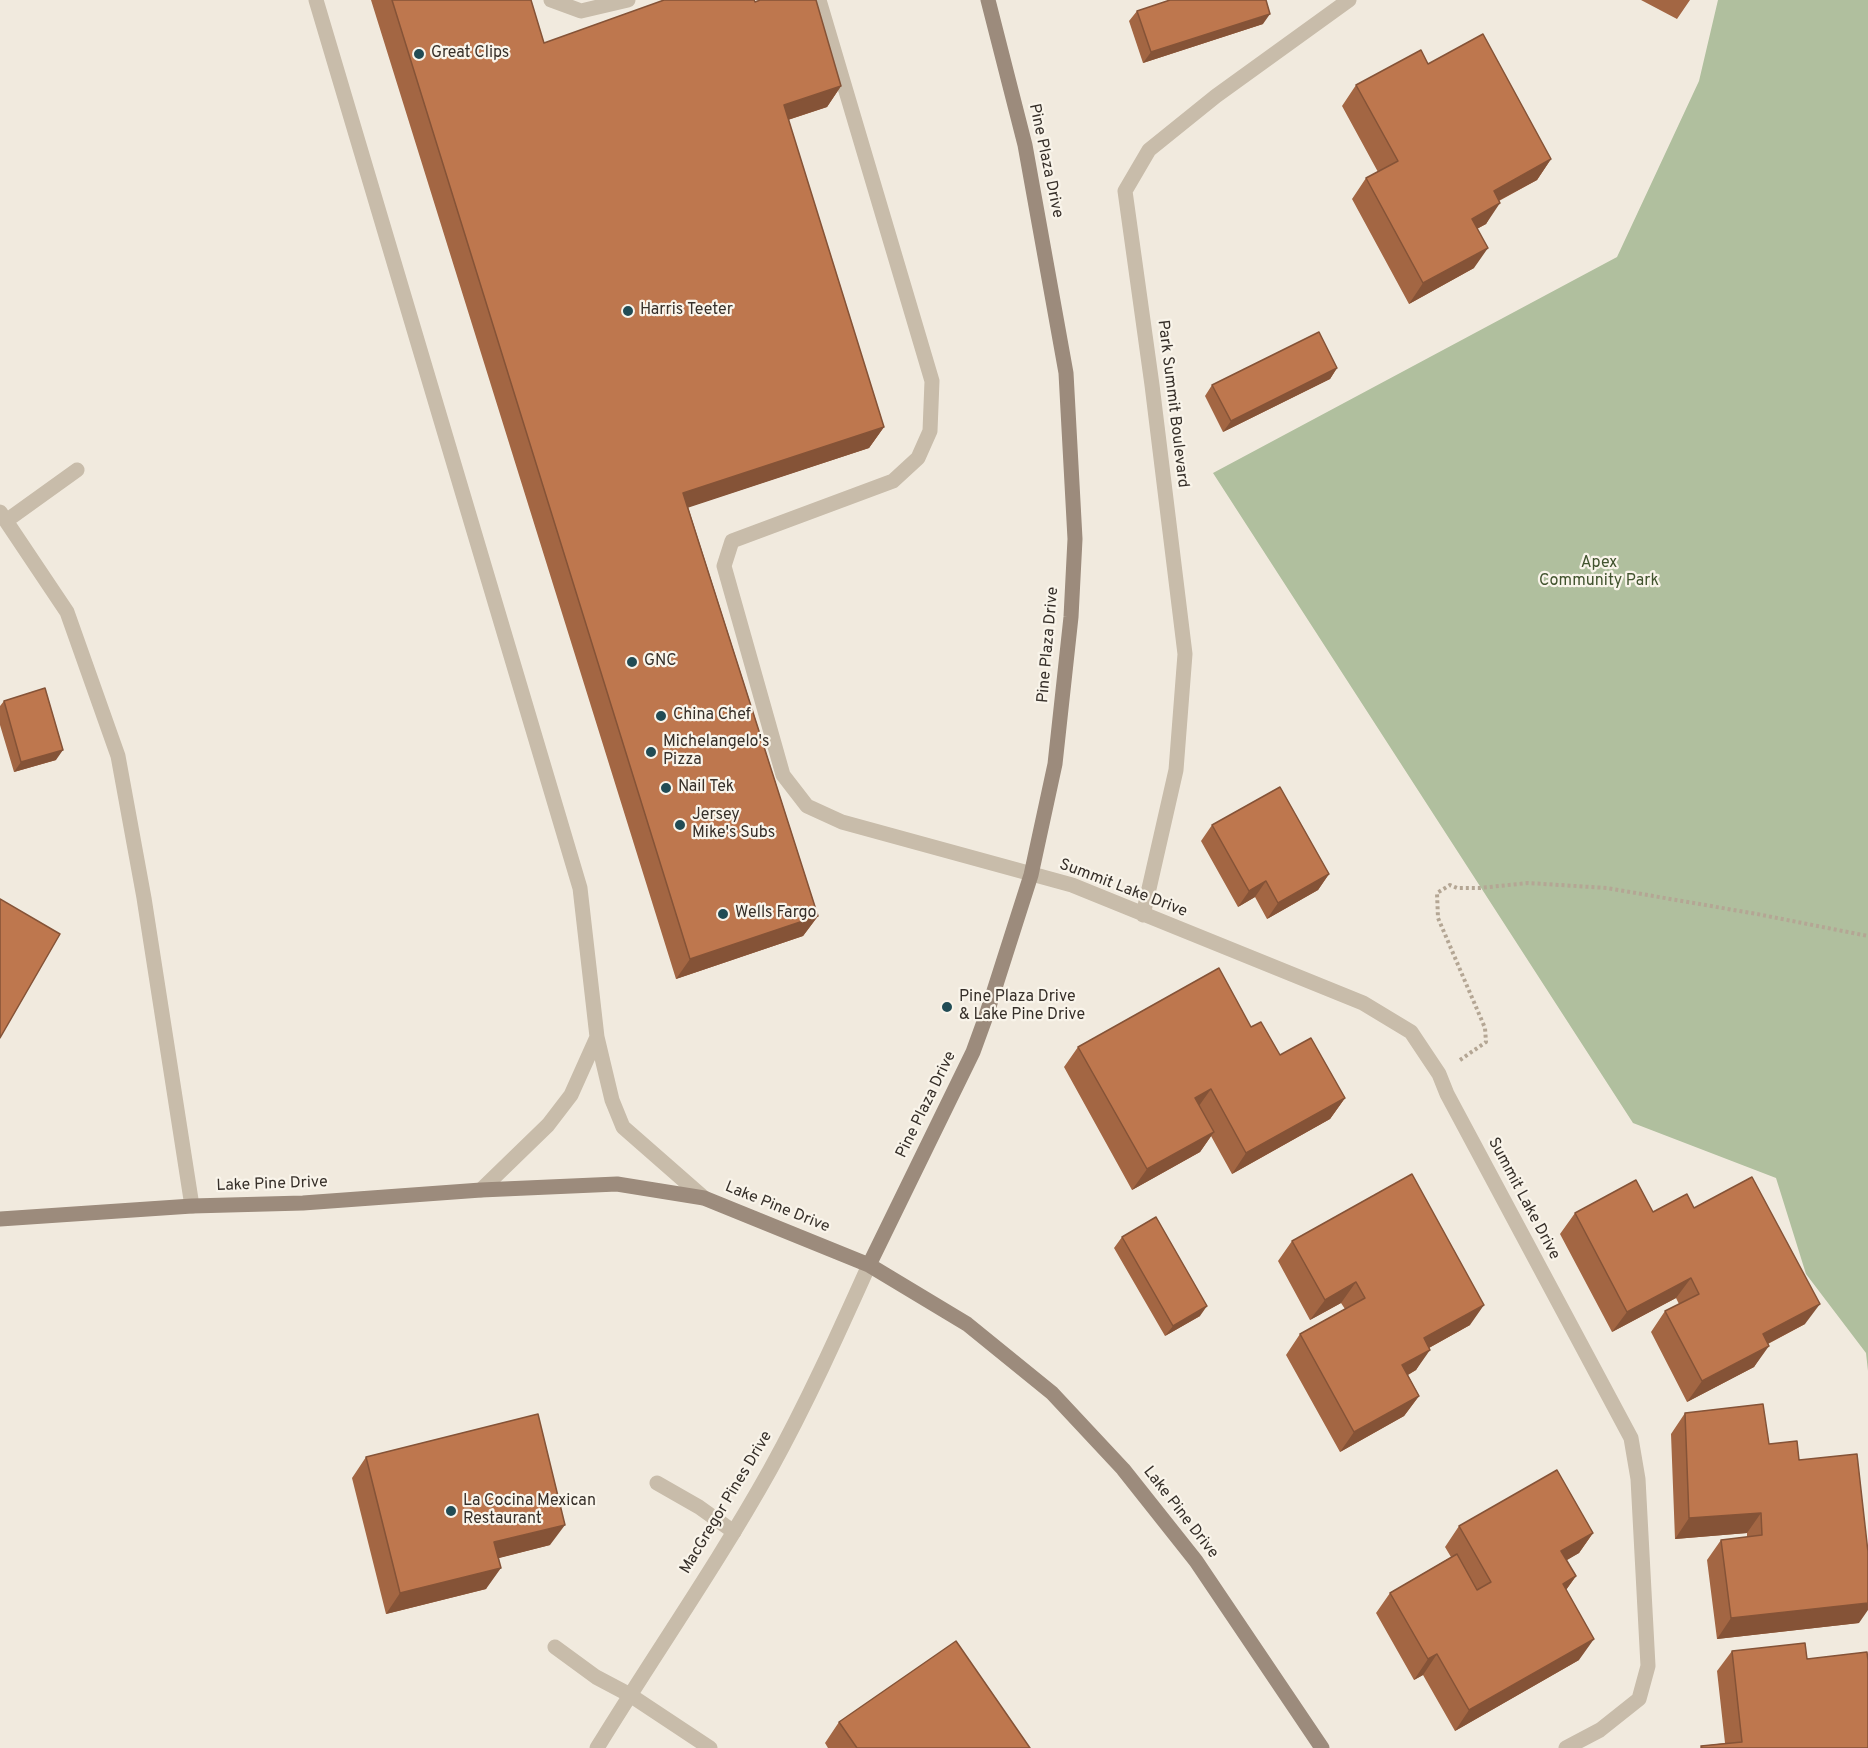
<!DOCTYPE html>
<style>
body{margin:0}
canvas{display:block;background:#f1eade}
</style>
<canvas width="1868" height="1748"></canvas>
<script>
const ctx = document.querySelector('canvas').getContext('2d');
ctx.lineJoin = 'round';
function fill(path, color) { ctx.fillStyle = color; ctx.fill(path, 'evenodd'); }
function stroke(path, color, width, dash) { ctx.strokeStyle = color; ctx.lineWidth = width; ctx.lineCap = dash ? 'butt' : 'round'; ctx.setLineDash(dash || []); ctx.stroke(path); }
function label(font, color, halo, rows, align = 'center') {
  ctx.font = font + ' Overpass,sans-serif'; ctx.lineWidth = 4.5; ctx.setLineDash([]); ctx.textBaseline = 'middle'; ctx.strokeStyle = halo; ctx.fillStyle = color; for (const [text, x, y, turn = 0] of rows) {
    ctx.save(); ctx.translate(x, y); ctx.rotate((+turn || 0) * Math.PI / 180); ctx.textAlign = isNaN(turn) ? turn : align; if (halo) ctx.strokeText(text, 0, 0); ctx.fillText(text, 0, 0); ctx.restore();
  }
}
fill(new Path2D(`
 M1718 0H1868V1371L1866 1353 1806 1274 1776 1178 1633 1123 1213 473 1617 257 1699 81Z`), '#b0bf9e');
stroke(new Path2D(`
 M1460 1060 1486 1042 1485 1028 1438 918 1437 893 1450 885 1457 888H1480L1528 883 1607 888 1757 914 1868 936`), '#b4a694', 4, [3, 3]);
stroke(new Path2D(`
 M316 0 580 888 597 1037 612 1100 623 1127 704 1198
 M551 0 581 11 628 0
 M819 0 932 381 930 431 918 458 893 481 732 541 724 566 783 775 807 806 842 822 1072 885 1363 1003 1411 1032 1439 1074 1447 1094 1631 1438 1638 1479 1648 1666 1639 1699 1600 1730 1566 1748
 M0 512 67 612 118 756 144 898 192 1206
 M6 521 77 470
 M1143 915 1176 770 1185 654 1152 385 1125 191 1149 150 1216 96 1349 0
 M481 1190 548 1125 571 1095 597 1037
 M657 1483 699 1507 734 1532
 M555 1647 596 1677 630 1695 710 1748`), '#c8bcaa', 15);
stroke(new Path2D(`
 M597 1748C654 1655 717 1565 770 1470 807 1403 838 1334 869 1265`), '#c8bcaa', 15);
stroke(new Path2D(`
 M0 1219 192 1206 303 1203 481 1190 617 1184 704 1198 869 1265 967 1324 1052 1393 1123 1469 1196 1561 1322 1748
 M869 1265 973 1052 985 1019 1031 875 1055 764 1071 617 1075 539 1066 373 1025 145 988 0`), '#9c8b7c', 15);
fill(new Path2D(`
 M371 0H531L544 43 755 2 841 86 827 107 788 120 884 427 869 448 688 507 818 916 803 936 676 979Z
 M1641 0H1690L1677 19Z
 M1137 11 1263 24 1143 63 1129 21Z
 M1428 64 1551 159 1537 180 1499 201 1486 224 1477 229 1474 268 1409 304 1352 199 1366 178 1378 172 1342 106 1356 85Z
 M1337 368 1330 379 1223 432 1205 396 1212 385Z
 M4 701 56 760 14 772 0 725V706Z
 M1212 825 1329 874 1318 890 1267 919 1255 897 1238 907 1201 841Z
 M1251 1027 1280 1055 1345 1098 1330 1119 1232 1174 1211 1136 1200 1152 1132 1190 1064 1067 1078 1047Z
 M1694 1208 1805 1324 1768 1344 1754 1367 1687 1402 1651 1332 1665 1311 1679 1304 1676 1298 1612 1332 1560 1234 1575 1213 1653 1212Z
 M1122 1237 1200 1316 1165 1336 1114 1248Z
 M1292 1241 1470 1325 1429 1348 1416 1370 1408 1375 1419 1396 1404 1416 1340 1452 1286 1355 1300 1334 1345 1309 1341 1303 1310 1320 1278 1261Z
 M1685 1413 1769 1444 1799 1460 1859 1623 1717 1639 1707 1560 1721 1540 1747 1537V1533L1675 1539 1671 1434Z
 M366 1457 550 1545 498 1558 486 1589 386 1614 352 1478Z
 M1459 1526 1593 1533 1579 1553 1566 1560 1576 1576 1566 1590 1579 1660 1455 1731 1423 1675 1414 1680 1376 1613 1390 1593 1451 1557 1445 1547Z
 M1732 1651 1807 1659 1868 1748H1700L1701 1746 1725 1743 1717 1671Z
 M839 1722 1030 1748H828L825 1743Z`), '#a36643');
fill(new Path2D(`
 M1270 14 1263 24 1143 63 1151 52Z
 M841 86 827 107 769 126 784 105Z
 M1551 159 1537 180 1479 211 1494 191Z
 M1500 203 1486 224 1457 239 1472 219Z
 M1488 248 1474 268 1409 304 1423 283Z
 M1337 368 1330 379 1223 432 1231 421Z
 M884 427 869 448 669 514 683 493Z
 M63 750 56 760 14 772 21 762Z
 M1329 874 1318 890 1267 919 1278 903Z
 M1266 881 1255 897 1238 907 1249 891Z
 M818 916 803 936 676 979 690 959Z
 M1211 1089 1196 1110 1195 1098Z
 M1345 1098 1330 1119 1232 1174 1246 1153Z
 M1214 1132 1200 1152 1132 1190 1147 1169Z
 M1691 1278 1676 1298 1612 1332 1627 1312Z
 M1356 1282 1341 1303 1310 1320 1325 1300Z
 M1820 1304 1805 1324 1748 1354 1763 1334Z
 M1484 1305 1470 1325 1409 1359 1424 1338Z
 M1207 1306 1200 1316 1165 1336 1173 1326Z
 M1769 1346 1754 1367 1687 1402 1702 1381Z
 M1430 1350 1416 1370 1388 1386 1402 1365Z
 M1419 1396 1404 1416 1340 1452 1354 1432Z
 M1761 1513 1747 1533 1675 1539 1689 1518Z
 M565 1525 550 1545 480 1563 494 1542Z
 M1593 1533 1579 1553 1547 1572 1561 1551Z
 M501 1568 486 1589 386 1614 400 1593Z
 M1576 1576 1561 1597 1563 1584Z
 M1868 1603V1610L1859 1623 1717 1639 1731 1618Z
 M1594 1639 1579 1660 1455 1731 1469 1710Z
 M1437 1654 1423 1675 1414 1680 1428 1659Z`), '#855337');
const building = new Path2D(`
 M392 0H531L544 43 664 0H754L755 2 760 0H816L841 86 784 105 884 427 683 493 818 916 690 959Z
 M1170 0H1266L1270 14 1151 52 1137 11Z
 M1483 34 1551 159 1494 191 1500 203 1472 219 1488 248 1423 283 1366 178 1398 161 1356 85 1421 50 1428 64Z
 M1319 332 1337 368 1231 421 1212 385Z
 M45 688 63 750 21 762 4 701Z
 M1280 787 1329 874 1278 903 1266 881 1249 891 1212 825Z
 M0 899 60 934 0 1038Z
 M1219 968 1251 1027 1261 1022 1280 1055 1311 1038 1345 1098 1246 1153 1211 1089 1195 1098 1214 1132 1147 1169 1078 1047Z
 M1412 1174 1484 1305 1424 1338 1430 1350 1402 1365 1419 1396 1354 1432 1300 1334 1365 1298 1356 1282 1325 1300 1292 1241Z
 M1752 1177 1820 1304 1763 1334 1769 1346 1702 1381 1665 1311 1699 1294 1691 1278 1627 1312 1575 1213 1636 1180 1653 1212 1687 1194 1694 1208Z
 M1156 1217 1207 1306 1173 1326 1122 1237Z
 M1763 1404 1769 1444 1797 1441 1799 1460 1857 1454 1868 1552V1603L1731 1618 1721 1540 1762 1535 1761 1513 1689 1518 1685 1413Z
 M538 1414 565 1525 494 1542 501 1568 400 1593 366 1457Z
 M1557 1470 1593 1533 1561 1551 1576 1576 1563 1584 1594 1639 1469 1710 1437 1654 1428 1659 1390 1593 1457 1554 1477 1590 1491 1582 1459 1526Z
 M956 1641 1030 1748H857L839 1722Z
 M1805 1643 1807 1659 1867 1652 1868 1661V1748H1702L1701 1746 1742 1742 1732 1651Z`);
fill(building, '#be774e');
stroke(building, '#855337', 1.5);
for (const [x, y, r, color] of [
 [419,54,6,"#214c55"],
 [628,311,6,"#214c55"],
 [632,662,6,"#214c55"],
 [661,716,6,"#214c55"],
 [651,752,6,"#214c55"],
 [666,788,6,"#214c55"],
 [680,825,6,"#214c55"],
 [723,914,6,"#214c55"],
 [947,1007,6,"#214c55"],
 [451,1511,6,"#214c55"]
]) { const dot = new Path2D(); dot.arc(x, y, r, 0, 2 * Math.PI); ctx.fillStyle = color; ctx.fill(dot); stroke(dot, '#f9f4ea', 2); }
label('16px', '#362f29', '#f9f4ea', [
 ["Great Clips",431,54],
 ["Harris Teeter",640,311],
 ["GNC",644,662],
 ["China Chef",673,716],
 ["Michelangelo's",663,743],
 ["Pizza",663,761],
 ["Nail Tek",678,788],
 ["Jersey",692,816],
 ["Mike's Subs",692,834],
 ["Wells Fargo",735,914],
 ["Pine Plaza Drive",959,998],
 ["& Lake Pine Drive",959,1016],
 ["La Cocina Mexican",463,1502],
 ["Restaurant",463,1520]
], 'left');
label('16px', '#362f29', '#f9f4ea', [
 ["Pine Plaza Drive",1045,161,78],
 ["Park Summit Boulevard",1172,404,83],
 ["Pine Plaza Drive",1049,645,-85],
 ["Summit Lake Drive",1123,889,21],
 ["Pine Plaza Drive",927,1105,-64],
 ["Lake Pine Drive",272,1185,-2],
 ["Summit Lake Drive",1523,1199,62],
 ["Lake Pine Drive",777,1208,22],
 ["MacGregor Pines Drive",727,1503,-59],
 ["Lake Pine Drive",1180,1513,52]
]);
label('16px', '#41532e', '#f9f4ea', [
 ["Apex",1599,564],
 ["Community Park",1599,582]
]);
</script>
